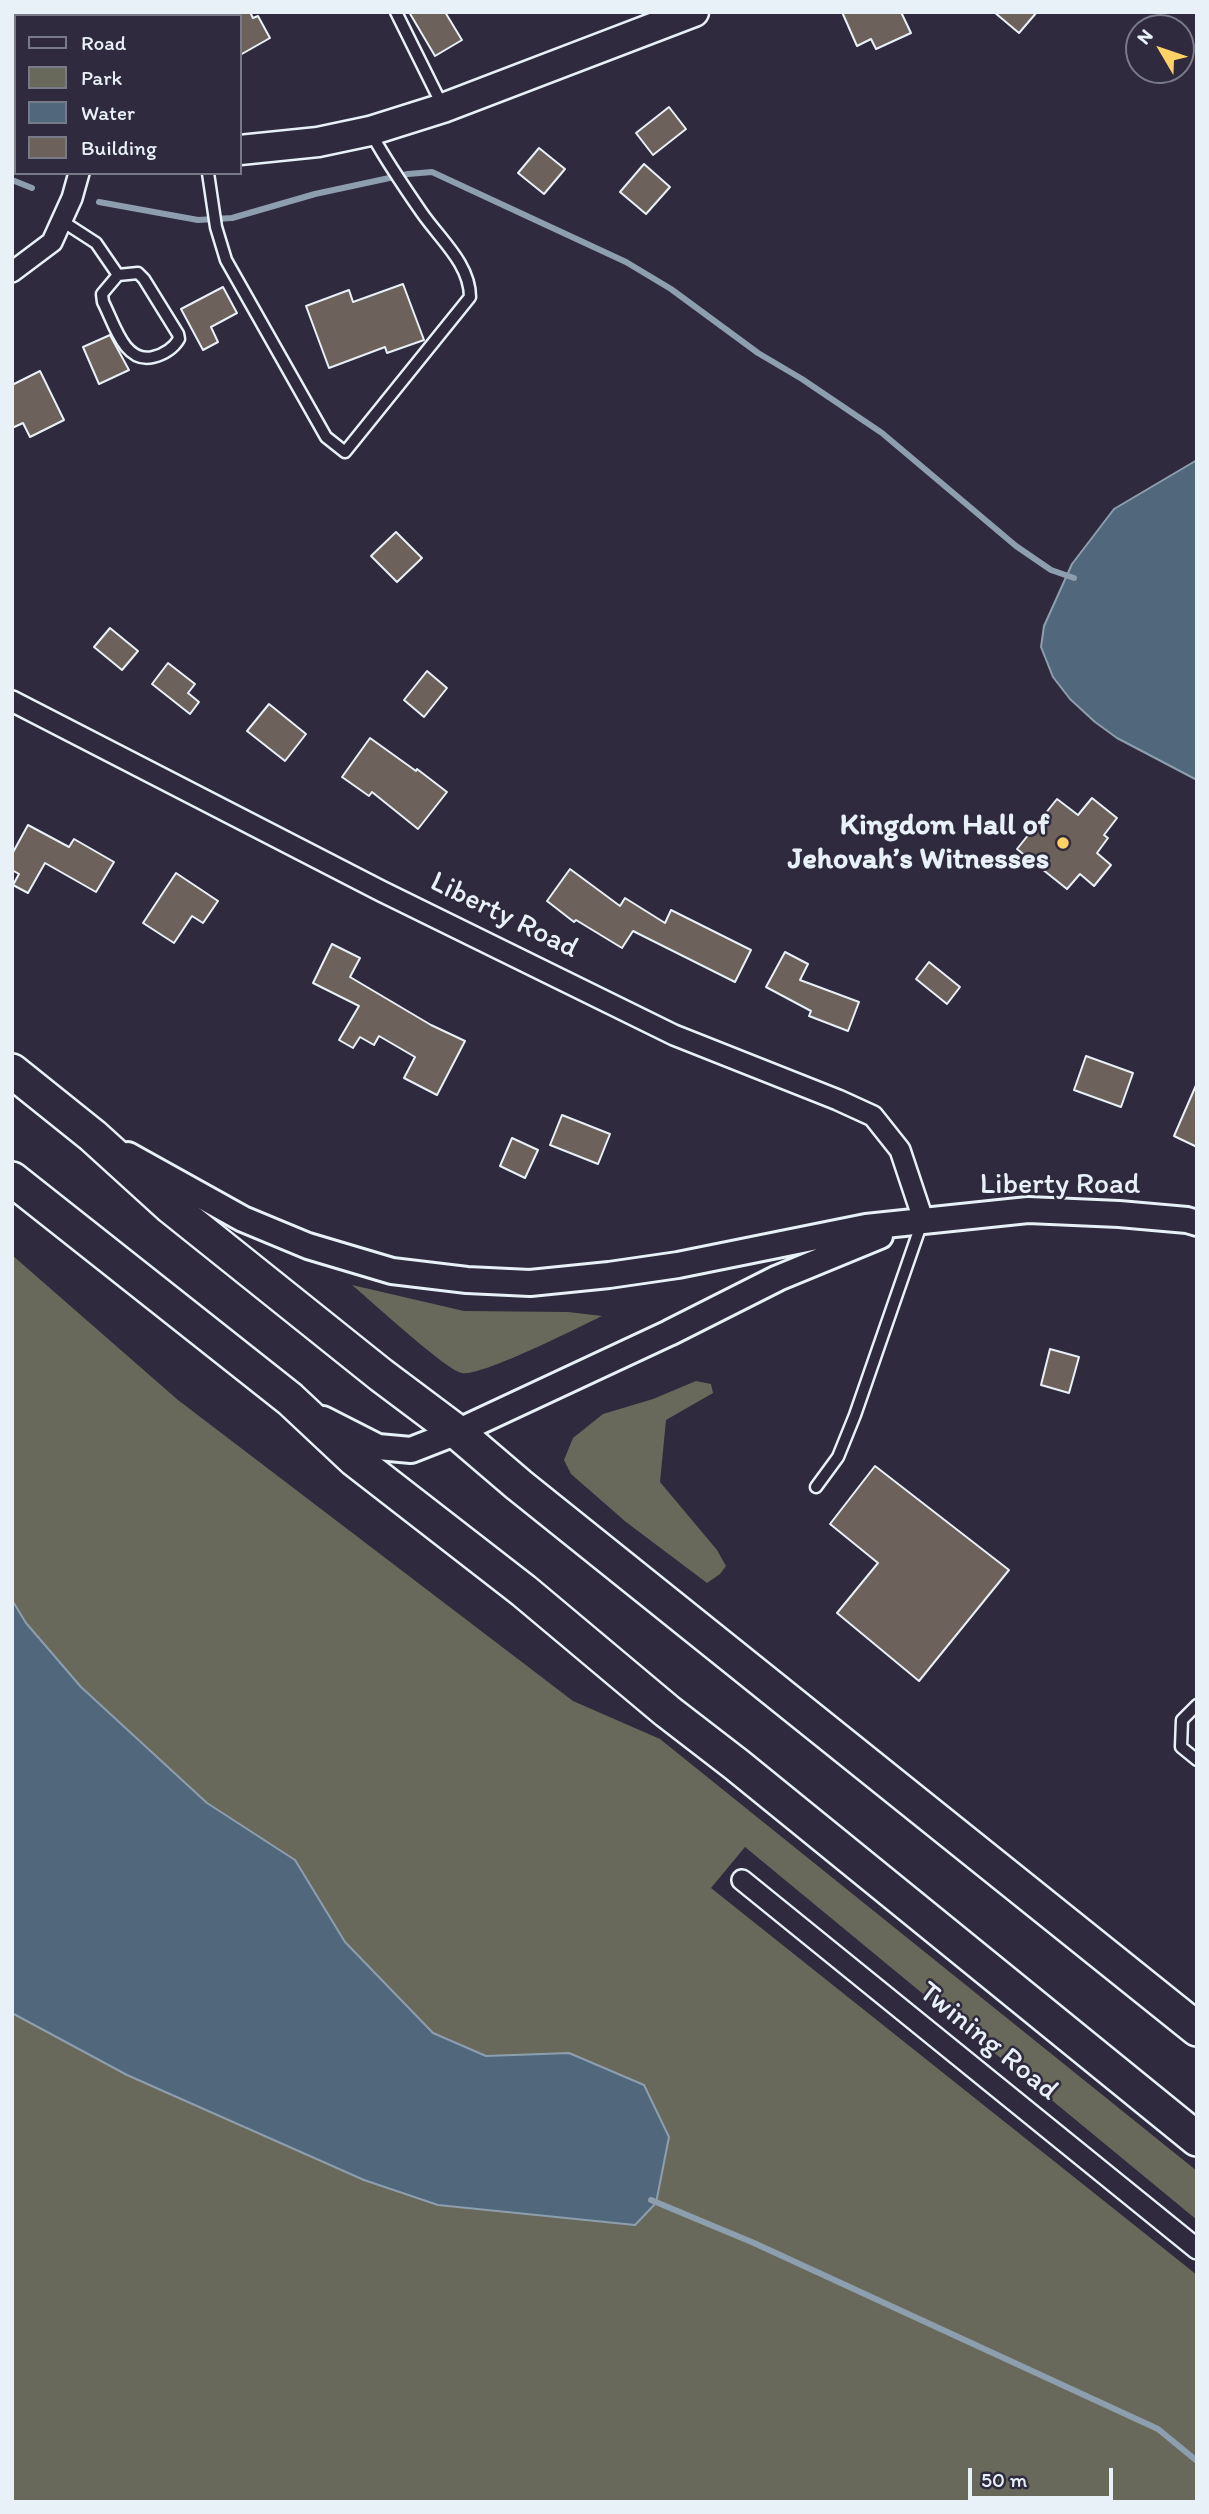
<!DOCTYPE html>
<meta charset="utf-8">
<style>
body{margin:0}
#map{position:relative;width:1209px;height:2514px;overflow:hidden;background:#2f2a3d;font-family:Itim,sans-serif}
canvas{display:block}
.frame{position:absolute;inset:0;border:14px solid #e8f1f8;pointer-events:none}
.legend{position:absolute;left:14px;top:14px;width:228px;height:161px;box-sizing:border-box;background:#2f2a3d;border:2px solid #797a88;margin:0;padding:9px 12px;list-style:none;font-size:21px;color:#e8f1f8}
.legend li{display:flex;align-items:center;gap:14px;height:35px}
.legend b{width:35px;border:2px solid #797a88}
.north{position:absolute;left:1125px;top:14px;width:70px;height:70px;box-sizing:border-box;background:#2f2a3d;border:2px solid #797a88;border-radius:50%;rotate:309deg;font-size:19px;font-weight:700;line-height:28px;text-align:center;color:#e8f1f8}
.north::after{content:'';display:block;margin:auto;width:24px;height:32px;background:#ffd166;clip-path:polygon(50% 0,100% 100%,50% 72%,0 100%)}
.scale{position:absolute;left:968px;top:2468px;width:145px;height:32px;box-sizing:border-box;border:4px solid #e8f1f8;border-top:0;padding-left:9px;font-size:21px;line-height:24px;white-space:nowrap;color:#e8f1f8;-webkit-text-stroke:5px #2f2a3d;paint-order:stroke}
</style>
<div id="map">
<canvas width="1209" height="2514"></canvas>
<div class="frame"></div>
<ul class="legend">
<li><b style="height:9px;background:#2f2a3d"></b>Road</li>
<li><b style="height:19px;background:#68695b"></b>Park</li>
<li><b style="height:19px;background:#51677c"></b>Water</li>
<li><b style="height:19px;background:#6d615c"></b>Building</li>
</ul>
<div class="north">N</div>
<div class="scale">50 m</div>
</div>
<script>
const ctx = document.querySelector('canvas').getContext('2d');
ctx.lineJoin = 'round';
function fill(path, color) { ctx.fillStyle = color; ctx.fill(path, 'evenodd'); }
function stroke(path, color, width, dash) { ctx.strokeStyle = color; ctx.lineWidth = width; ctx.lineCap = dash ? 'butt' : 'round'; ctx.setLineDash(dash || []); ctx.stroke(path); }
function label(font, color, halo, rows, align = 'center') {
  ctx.font = font + ' Itim,sans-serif'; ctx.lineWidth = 5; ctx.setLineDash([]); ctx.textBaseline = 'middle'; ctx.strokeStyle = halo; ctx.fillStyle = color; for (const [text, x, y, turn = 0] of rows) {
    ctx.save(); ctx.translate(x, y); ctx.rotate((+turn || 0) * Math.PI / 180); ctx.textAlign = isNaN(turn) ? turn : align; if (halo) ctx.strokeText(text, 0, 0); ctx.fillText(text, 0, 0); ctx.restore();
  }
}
fill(new Path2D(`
 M12 1255 178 1400 573 1701 660 1739 1197 2171V2220L745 1847 711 1888 1197 2275V2502H12V2013L127 2075 364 2180 438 2205 635 2225 569 2053 486 2056 433 2033 345 1942 295 1860 207 1803 81 1687 26 1623 12 1600Z
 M352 1285 464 1311 568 1312 602 1316C579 1327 481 1377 462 1373 447 1371 369 1299 352 1285Z
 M696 1381 711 1384 713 1393 666 1420 660 1482 717 1550 726 1566 720 1574 707 1583 626 1522 571 1474 564 1460 573 1438 603 1414 653 1399Z`), '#68695b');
const water = new Path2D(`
 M1197 460V780L1117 738 1095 722 1070 699 1053 677 1041 647 1044 626 1072 564 1114 509Z
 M12 1600 26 1623 81 1687 207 1803 295 1860 345 1942 433 2033 486 2056 569 2053 644 2085 669 2137 656 2203 635 2225 438 2205 364 2180 127 2075 12 2013Z`);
fill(water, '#51677c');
stroke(water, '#8d9eae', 2);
stroke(new Path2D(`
 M12 180 32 188
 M99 202 198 220 232 218 315 194 408 174 432 172 626 262 671 289 758 353 802 379 882 433 1016 546 1051 570 1074 578
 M651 2200 754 2243 1158 2429 1197 2461`), '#8d9eae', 6);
const building = new Path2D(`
 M240 12H250L253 18 258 16 270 38 240 55Z
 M409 12H445L462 40 435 56Z
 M842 12H901L911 33 876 49 871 39 857 46Z
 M994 12H1037L1019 33Z
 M669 107 686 129 653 155 636 133Z
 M539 148 565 169 544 194 518 173Z
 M644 164 670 187 646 214 620 192Z
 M403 284 424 340 387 353 385 347 329 368 306 306 349 290 353 302Z
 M223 287 237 313 211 327 218 342 203 350 181 309Z
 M110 335 129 370 99 384 83 347Z
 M40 371 64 420 30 437 23 423 12 428V385Z
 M396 532 422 558 397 582 371 556Z
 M110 628 138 651 122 670 94 647Z
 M168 663 195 684 188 693 199 702 190 714 152 684Z
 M427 671 447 688 424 717 404 700Z
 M269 704 306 734 285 761 247 731Z
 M370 738 416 771 417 769 447 792 418 829 372 792 369 796 342 777Z
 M1092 798 1117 818 1104 835 1108 838 1097 853 1111 865 1094 886 1080 874 1067 889 1017 849 1057 799 1078 815Z
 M28 825 69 847 74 839 114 862 96 892 45 863 28 893 13 885 19 874 12 870V854Z
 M570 869 620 906 625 898 665 923 671 910 751 950 735 982 633 931 622 948 576 920 574 922 547 901Z
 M176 873 218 901 203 923 192 916 174 943 143 923Z
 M332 944 360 958 350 977 431 1025 465 1041 437 1095 404 1078 415 1057 379 1036 374 1045 360 1037 353 1048 339 1040 359 1006 313 983Z
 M785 952 808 964 800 980 859 1002 848 1031 809 1016 811 1011 766 987Z
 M929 962 960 987 947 1004 916 979Z
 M1086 1056 1133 1073 1121 1107 1074 1090Z
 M1197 1083V1147L1174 1136Z
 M562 1115 610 1134 598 1164 550 1145Z
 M512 1138 538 1150 525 1178 500 1166Z
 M1050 1349 1079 1357 1069 1393 1041 1385Z
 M875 1466 1009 1570 919 1681 837 1613 878 1563 830 1524Z`);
fill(building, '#6d615c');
stroke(building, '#e8f1f8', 2);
const service = new Path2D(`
 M396 12 443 107
 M12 50 16 59
 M208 173 216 227 226 260 326 437 345 452 470 297C470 264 440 239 422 213 404 187 387 162 372 135
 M62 221 96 243 118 275 102 294 103 302C114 323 124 364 153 357 165 354 173 349 179 339L178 334 144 279 138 273 118 275
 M816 1487 838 1457 855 1415 922 1222
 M1197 1705 1182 1720 1181 1747 1197 1760`);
const minor = new Path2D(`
 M138 16 139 12
 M12 272 52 242 72 198 79 173
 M12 701 381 891 674 1035 838 1100 873 1116 900 1150 923 1219
 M742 1880 1197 2249`);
const tertiary = new Path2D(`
 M128 1155 243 1219 308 1246 392 1271 467 1280 530 1283 609 1275 678 1265 866 1227 1028 1210 1119 1214 1187 1220 1197 1223
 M323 1419 378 1447 411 1450 457 1432 669 1333 778 1278 880 1236`);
const secondary = new Path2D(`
 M12 114 16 115
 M240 150 318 142 370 131 443 108 694 12`);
const trunk = new Path2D(`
 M12 1071 93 1136 170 1206 381 1375 457 1432 519 1485 1197 2029
 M12 1179 290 1399 354 1459 524 1591 667 1711 737 1765 1197 2139`);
stroke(service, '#e8f1f8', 15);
stroke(minor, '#e8f1f8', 24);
stroke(tertiary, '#e8f1f8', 30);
stroke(secondary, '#e8f1f8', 33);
stroke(trunk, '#e8f1f8', 38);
stroke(service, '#2f2a3d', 10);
stroke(minor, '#2f2a3d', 19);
stroke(tertiary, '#2f2a3d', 24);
stroke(secondary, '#2f2a3d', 28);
stroke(trunk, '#2f2a3d', 33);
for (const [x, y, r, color] of [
 [1063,843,7,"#ffd166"]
]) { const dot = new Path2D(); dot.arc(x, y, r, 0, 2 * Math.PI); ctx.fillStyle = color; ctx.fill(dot); stroke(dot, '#2f2a3d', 2.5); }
label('bold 30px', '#e8f1f8', '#2f2a3d', [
 ["Kingdom Hall of",1049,826],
 ["Jehovah’s Witnesses",1049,860]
], 'right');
label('30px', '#e8f1f8', '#2f2a3d', [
 ["Liberty Road",504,916,26],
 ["Liberty Road",1060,1185],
 ["Twining Road",988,2042,39]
]);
</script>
